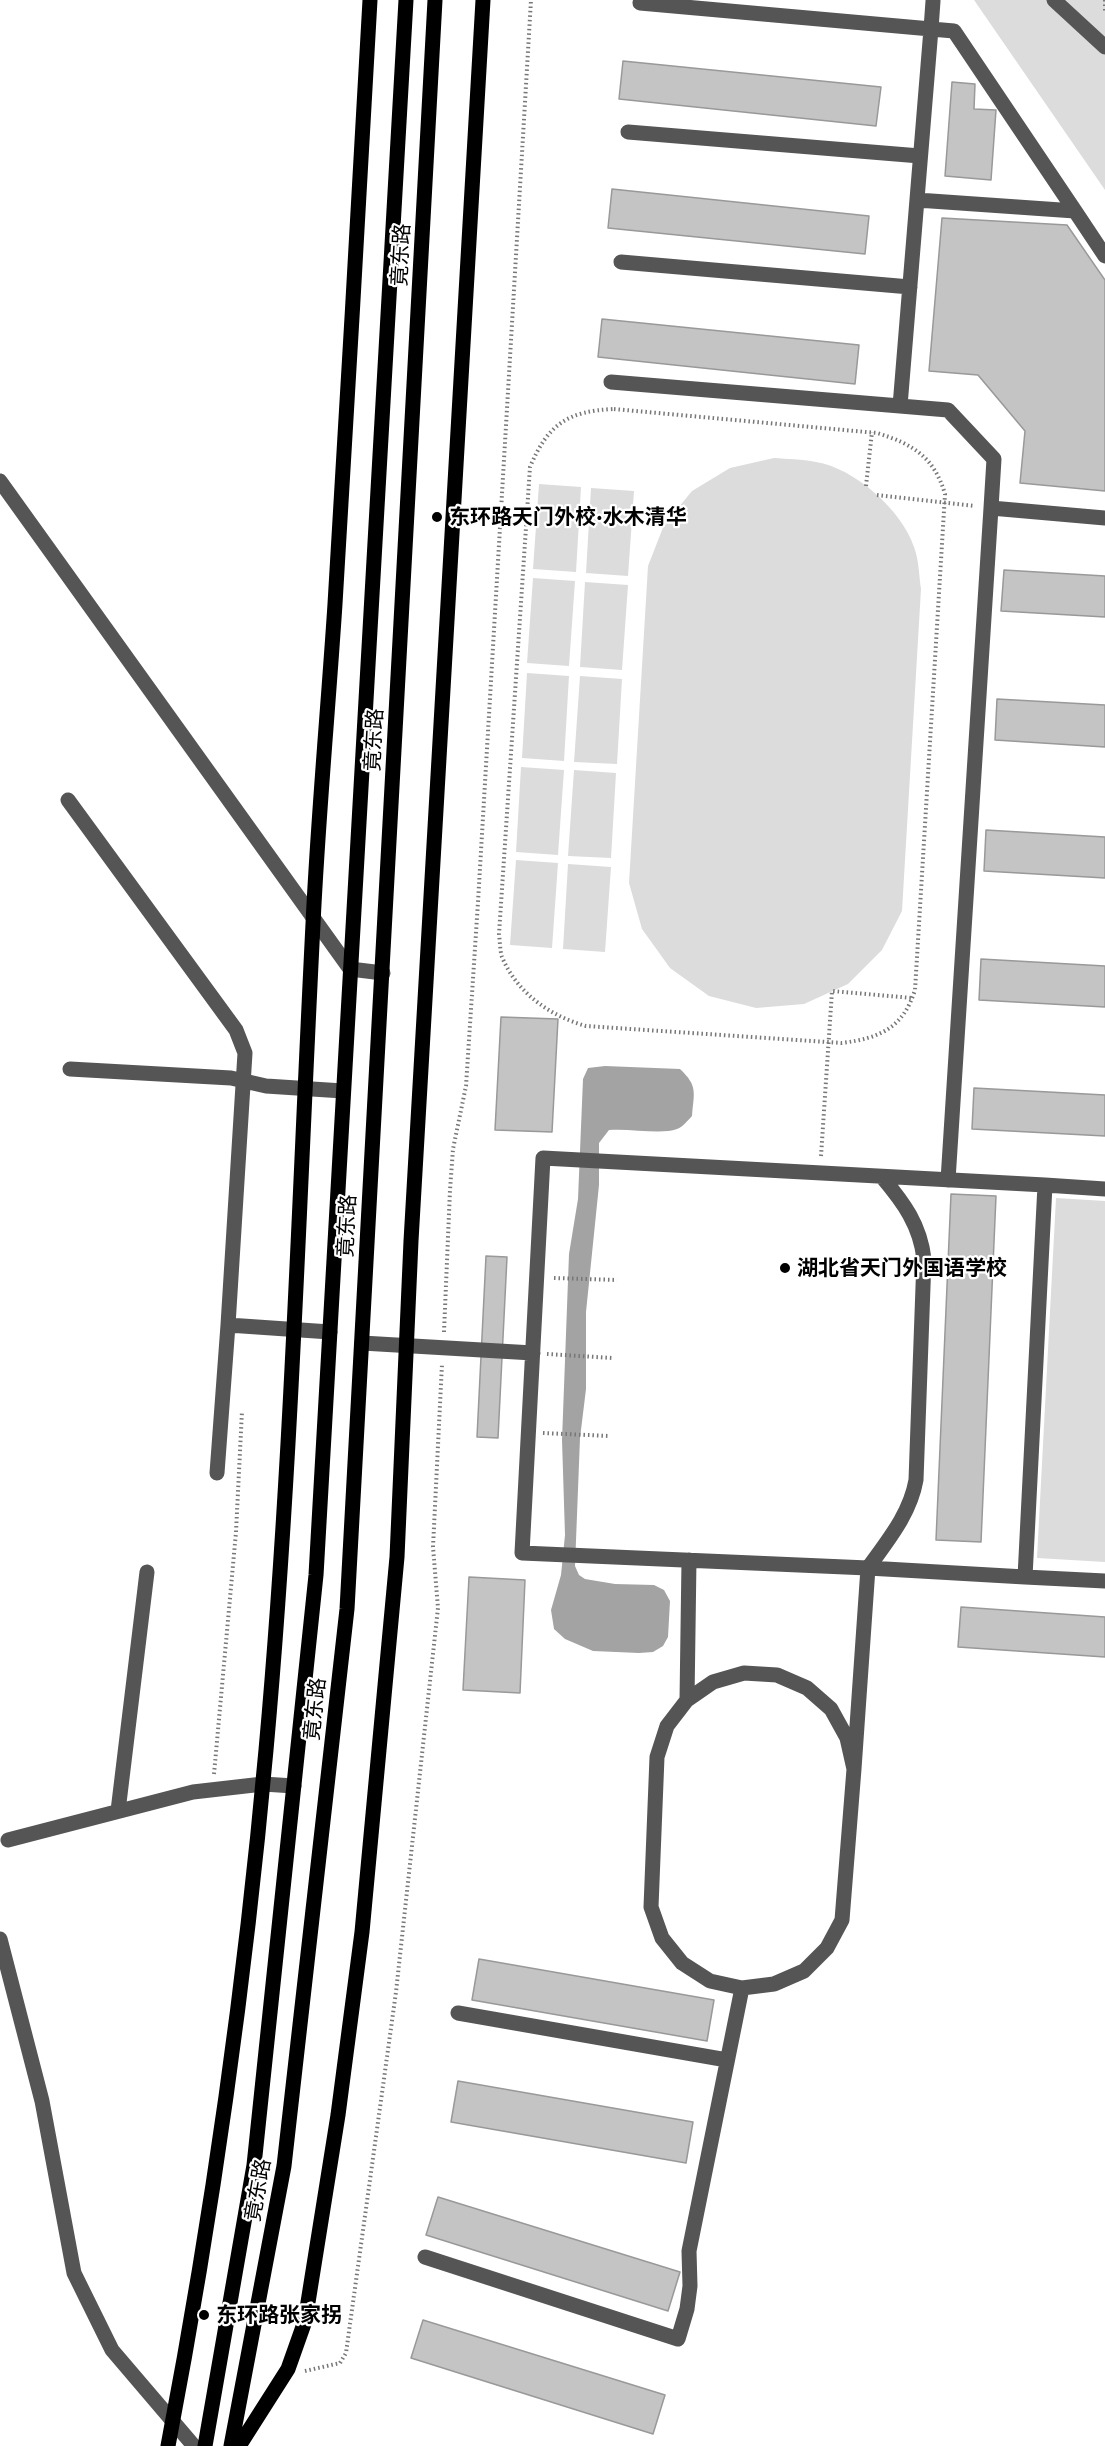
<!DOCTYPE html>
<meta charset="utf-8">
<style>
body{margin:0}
canvas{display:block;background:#fff}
</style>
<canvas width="1105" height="2446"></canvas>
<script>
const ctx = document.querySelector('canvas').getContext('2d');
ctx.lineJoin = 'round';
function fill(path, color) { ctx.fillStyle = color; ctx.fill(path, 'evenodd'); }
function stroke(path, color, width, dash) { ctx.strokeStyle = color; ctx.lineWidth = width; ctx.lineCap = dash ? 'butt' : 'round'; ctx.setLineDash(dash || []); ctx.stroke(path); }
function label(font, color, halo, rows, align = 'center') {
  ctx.font = font + ' "Golos Text","Noto Sans SC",sans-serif'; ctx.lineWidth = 4.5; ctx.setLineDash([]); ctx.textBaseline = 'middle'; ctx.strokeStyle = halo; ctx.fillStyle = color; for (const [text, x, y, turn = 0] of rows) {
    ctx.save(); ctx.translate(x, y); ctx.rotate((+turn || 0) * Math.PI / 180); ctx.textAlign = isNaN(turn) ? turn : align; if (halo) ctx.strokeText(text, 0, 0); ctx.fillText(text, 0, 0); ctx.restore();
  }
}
fill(new Path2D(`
 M974 0H1105V190Z
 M774 458C787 459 802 459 816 462 854 468 902 510 914 547 919 560 919 576 921 589L902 911 882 950 848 984 804 1004 756 1008 709 996 670 968 642 929 629 883 648 566 664 525 692 491 730 468Z
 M539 484 581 487 576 572 533 569Z
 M591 488 634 491 628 576 586 573Z
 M533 578 575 581 569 666 527 663Z
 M585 582 628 585 622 670 580 667Z
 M527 673 569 676 564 761 522 758Z
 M580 676 622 679 617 764 574 762Z
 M521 767 564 770 558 855 516 852Z
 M574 770 616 773 611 858 568 856Z
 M516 860 558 863 552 948 510 945Z
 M568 864 611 867 605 952 563 949Z
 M1056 1198 1105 1201V1562L1037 1558Z`), '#dcdcdc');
fill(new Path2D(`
 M605 1066 680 1069C698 1086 694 1092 692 1116 688 1120 683 1127 677 1129 661 1135 630 1128 609 1130L599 1143V1185L586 1312V1389L580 1438 575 1566 579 1575 585 1579 615 1584 654 1585 664 1590 670 1601 668 1637 663 1646 653 1652 639 1653 593 1651 565 1639 554 1629 551 1610 561 1575 565 1535 562 1440 569 1254 578 1199 583 1079 588 1068Z`), '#a3a3a3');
const building = new Path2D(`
 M623 61 881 87 876 126 619 99Z
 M952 82 975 84 974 109 996 110 991 180 945 176Z
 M612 189 869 216 865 254 608 228Z
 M942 218 1067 225 1105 280V491L1020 483 1025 431 978 375 929 371Z
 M602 319 859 345 855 384 598 357Z
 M1004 570 1105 576V617L1001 611Z
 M997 699 1105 705V747L995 740Z
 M986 830 1105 837V878L984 871Z
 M981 959 1105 966V1007L979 1000Z
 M501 1017 558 1019 552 1132 495 1130Z
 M974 1088 1105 1095V1136L972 1129Z
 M951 1194 996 1196 981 1542 936 1540Z
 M486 1256 507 1257 498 1438 477 1437Z
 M469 1577 525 1580 520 1693 463 1690Z
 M961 1607 1105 1617V1657L958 1647Z
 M479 1959 714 2000 707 2041 472 2000Z
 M458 2081 693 2122 686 2163 451 2122Z
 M438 2197 680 2272 668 2311 426 2235Z
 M423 2320 665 2395 653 2434 411 2358Z`);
fill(building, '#c4c4c4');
stroke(building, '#999', 1.5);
stroke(new Path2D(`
 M1105 0V13
 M614 409 877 433C913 444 934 457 945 494L915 990C903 1028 880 1038 842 1043L586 1026C550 1016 517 993 502 957 500 951 500 942 499 934L530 467C548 424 568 411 614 409Z
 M866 486 872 432
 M877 495 975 506
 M821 1156 832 991 912 998
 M554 1278 617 1280
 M444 1332 450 1190 453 1149 466 1086 478 902 531 0
 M547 1354 612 1358
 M543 1433 609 1436
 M214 1774 236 1532 242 1411
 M305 2371 340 2363 346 2353 396 1992 438 1608 433 1547 442 1364`), '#777', 4, [1.5, 3]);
stroke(new Path2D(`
 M1054 0 1105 47
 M933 1 931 29 954 31 1075 211
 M640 3 931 29 900 406 948 410 994 459 991 508
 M628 132 920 156
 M917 200 1075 211 1105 256
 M621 262 910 287
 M611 382 900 406
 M0 481 350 969 383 973
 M68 800 236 1030 245 1053 228 1325 330 1332
 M70 1069 231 1078 266 1086 343 1091
 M948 1180 991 508 1105 518
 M1105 1189 1045 1185 1025 1577 1105 1581
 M362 1343 533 1353
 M217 1473 228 1325
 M868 1568C888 1540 910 1514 916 1480L924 1259C920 1225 904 1203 882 1177
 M868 1568 1025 1577
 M687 1700 689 1560
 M854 1769 847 1738 831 1709 807 1688 777 1675 744 1673 713 1682 687 1700 667 1726 657 1757 651 1907 662 1938 682 1963 710 1981 742 1988 774 1984 804 1971 827 1948 842 1920 854 1769 868 1568 522 1553 543 1158 1045 1185
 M118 1811 147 1572
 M8 1840 193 1792 263 1784 294 1786
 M0 1939 42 2101 74 2273 112 2350 194 2446
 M458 2013 727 2060
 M425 2257 678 2339 687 2309 690 2286 689 2251 742 1988`), '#555', 15);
stroke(new Path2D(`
 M168 2446C212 2216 245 1983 266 1750 291 1475 299 1199 313 924 318 817 328 711 335 604 348 403 358 201 370 0
 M205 2446 254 2165 316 1575 406 0
 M231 2446 284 2166 347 1609 435 0
 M239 2446 288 2369 305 2321 338 2115 362 1932 397 1557 411 1241 483 0`), '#000', 15);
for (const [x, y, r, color] of [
 [437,517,6,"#000"],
 [785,1268,6,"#000"],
 [204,2315,6,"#000"]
]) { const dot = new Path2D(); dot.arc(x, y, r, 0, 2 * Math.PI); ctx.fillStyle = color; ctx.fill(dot); stroke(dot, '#fff', 2); }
label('21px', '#000', '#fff', [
 ["竟东路",401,255,-87],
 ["竟东路",374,740,-87],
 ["竟东路",347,1226,-87],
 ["竟东路",315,1709,-84],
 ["竟东路",258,2190,-80]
]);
label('bold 21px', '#000', '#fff', [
 ["东环路天门外校·水木清华",449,517],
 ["湖北省天门外国语学校",797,1268],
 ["东环路张家拐",216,2315]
], 'left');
</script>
